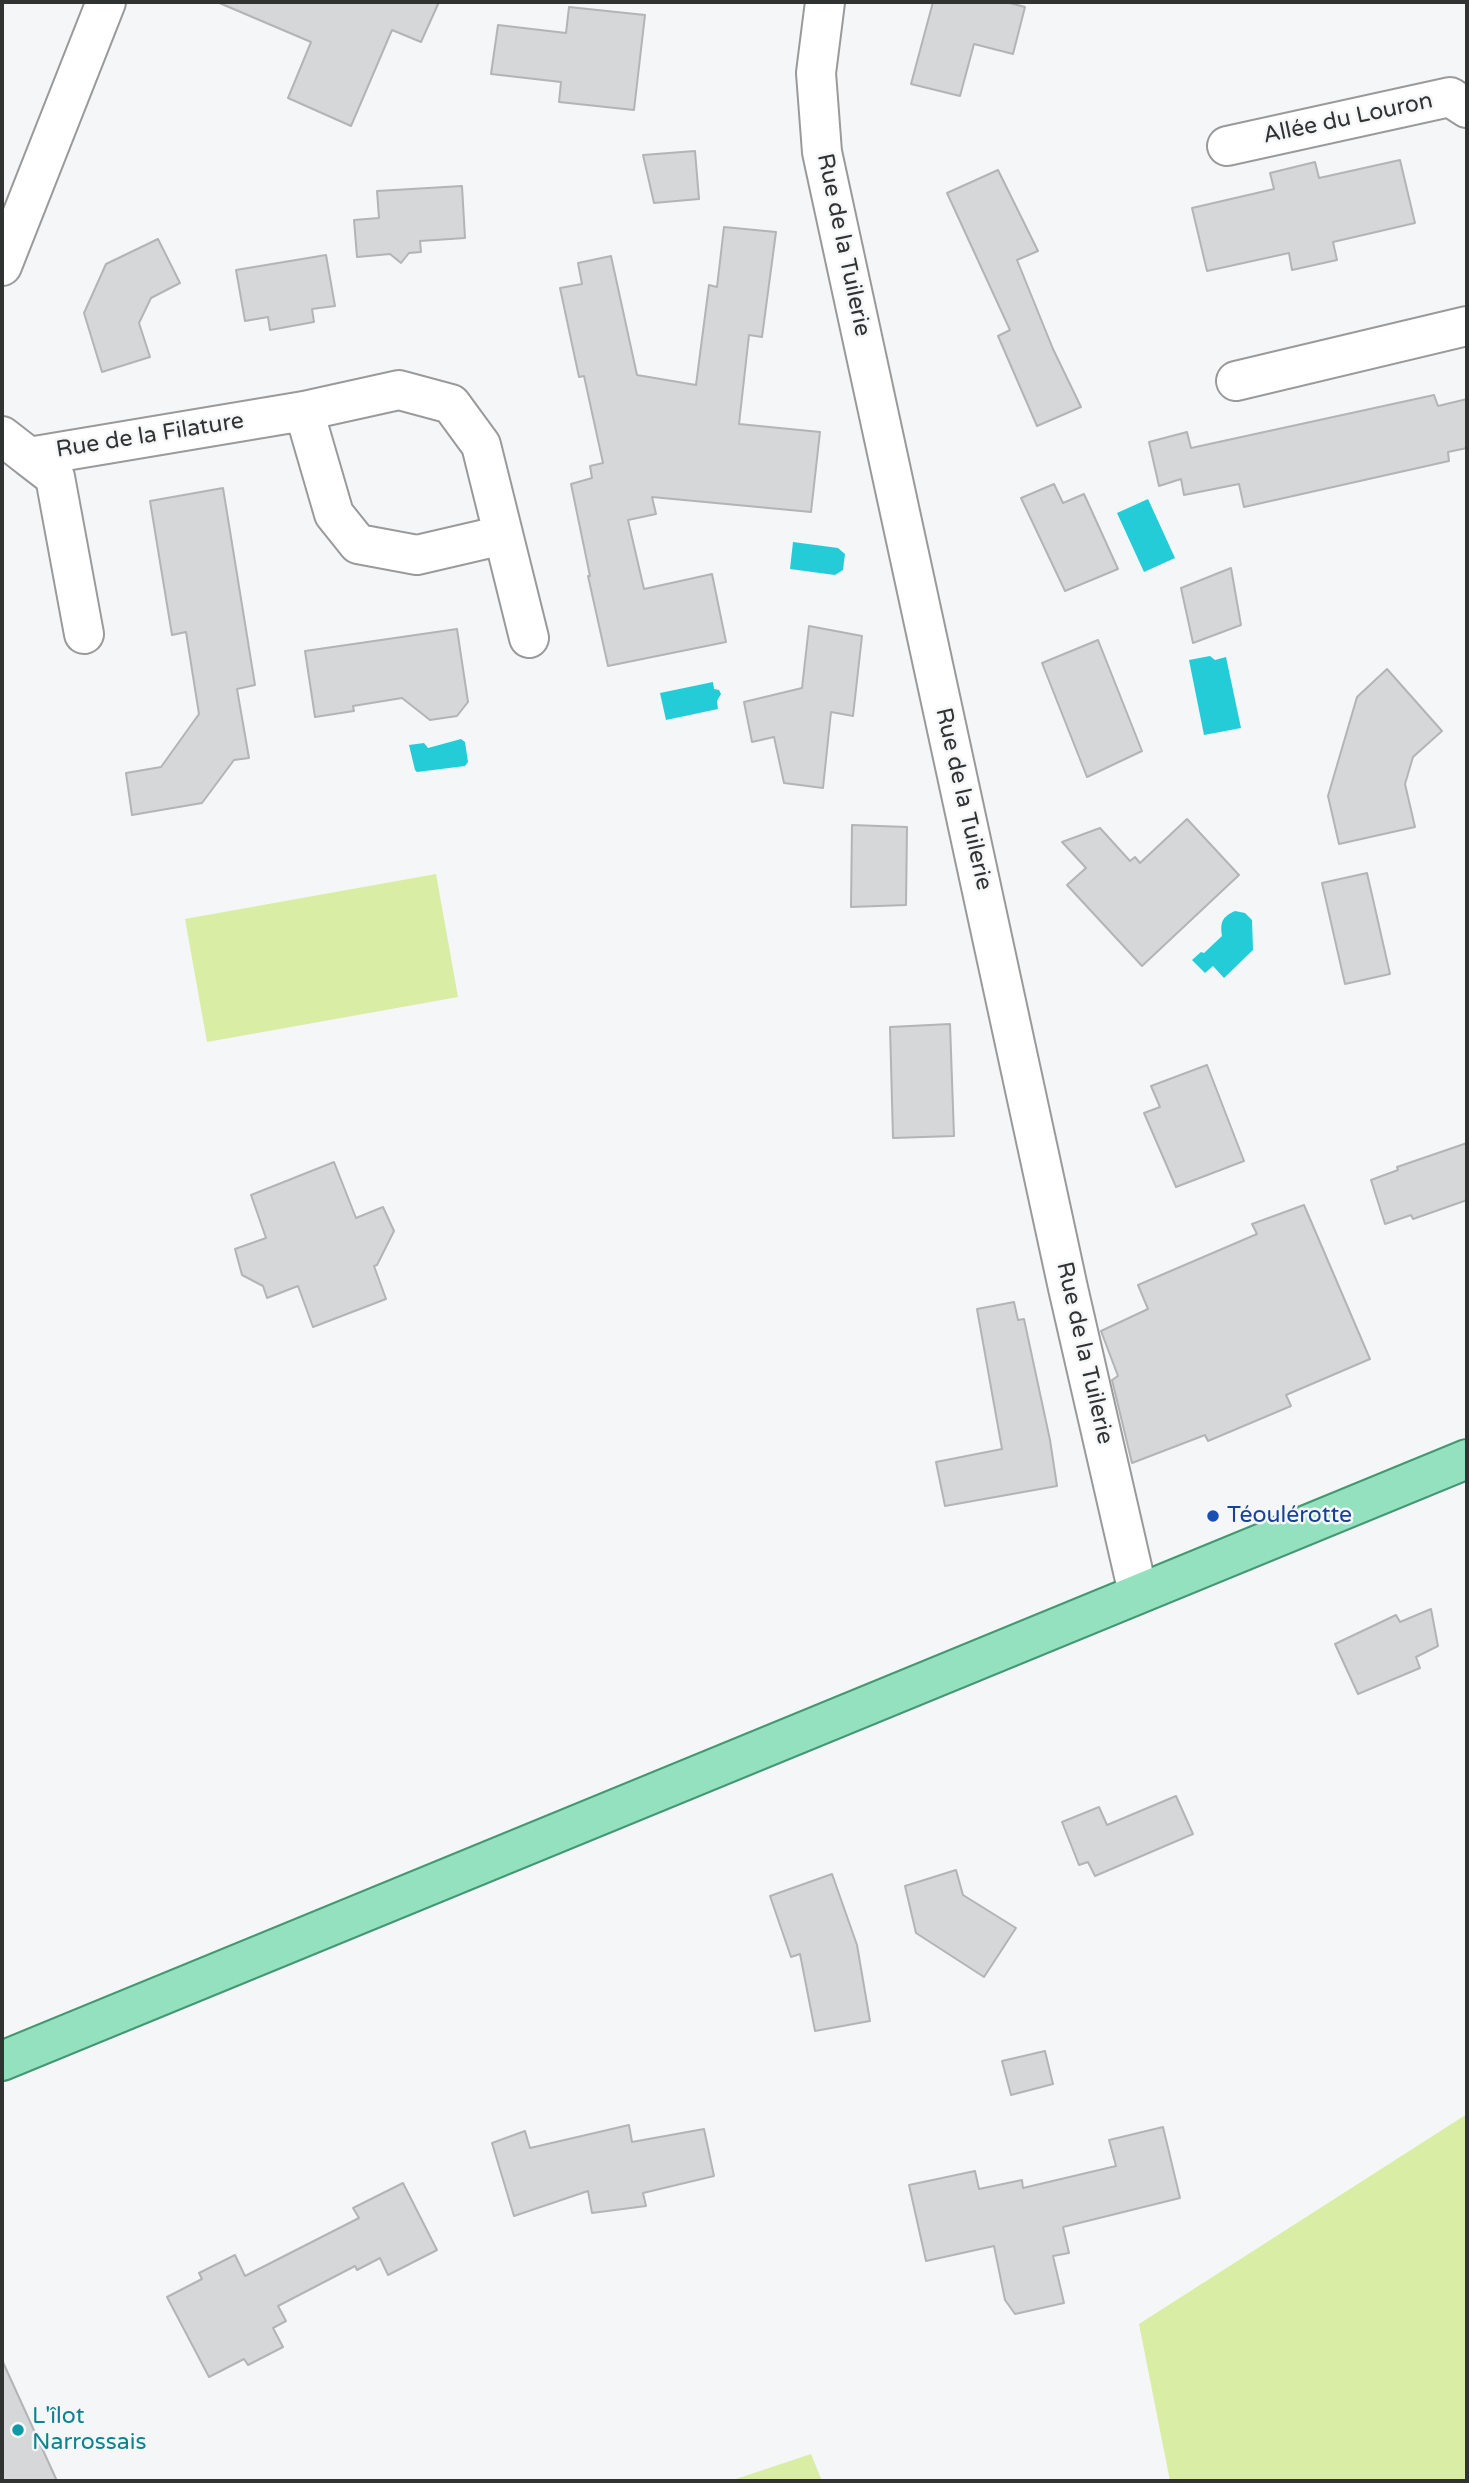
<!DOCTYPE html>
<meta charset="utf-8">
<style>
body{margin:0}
#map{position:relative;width:1469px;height:2483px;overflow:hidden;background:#f5f6f7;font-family:"Varela Round",sans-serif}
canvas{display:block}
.frame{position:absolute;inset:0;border:4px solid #313232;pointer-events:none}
</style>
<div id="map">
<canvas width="1469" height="2483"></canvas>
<div class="frame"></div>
</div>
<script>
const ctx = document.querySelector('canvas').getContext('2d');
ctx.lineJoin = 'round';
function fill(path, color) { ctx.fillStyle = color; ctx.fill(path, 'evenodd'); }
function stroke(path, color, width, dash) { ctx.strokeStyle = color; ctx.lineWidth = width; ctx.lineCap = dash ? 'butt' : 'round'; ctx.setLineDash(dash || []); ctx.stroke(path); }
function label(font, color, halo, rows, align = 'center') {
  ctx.font = font + ' "Varela Round",sans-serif'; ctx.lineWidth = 5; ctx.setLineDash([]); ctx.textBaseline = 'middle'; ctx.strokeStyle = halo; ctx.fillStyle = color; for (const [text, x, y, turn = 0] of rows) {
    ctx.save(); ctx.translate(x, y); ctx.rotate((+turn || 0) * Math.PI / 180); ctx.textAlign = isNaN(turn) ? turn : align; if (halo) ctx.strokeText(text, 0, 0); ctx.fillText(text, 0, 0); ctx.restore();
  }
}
fill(new Path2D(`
 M436 874 458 997 207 1042 185 919Z
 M1467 2114V2481H1170L1139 2324Z
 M811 2454 822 2481H730Z`), '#d9eda4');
fill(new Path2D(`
 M1148 499 1175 558 1144 572 1117 513Z
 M793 542 838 548 845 554 843 570 835 575 790 569Z
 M1210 656 1215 660 1226 657 1241 728 1204 735 1189 660Z
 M713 682 714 689 719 690 721 694 717 701 718 709 666 720 660 693Z
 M461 739 465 742 468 762 465 766 417 772 415 770 409 745 424 743 428 748Z
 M1235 911 1245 913 1252 920 1253 950 1224 978 1213 966 1205 973 1192 960 1201 952 1204 953 1222 936C1220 922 1222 917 1235 911Z`), '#24ccd8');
const building = new Path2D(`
 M217 2H439L421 42 392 30 351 126 288 98 311 42Z
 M933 2H1006L1025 7 1013 54 974 44 960 96 911 84Z
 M569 7 645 15 634 110 559 102 561 82 491 74 498 25 566 33Z
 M695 151 699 199 654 203 643 155Z
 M1400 160 1415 223 1333 242 1337 260 1292 270 1289 253 1207 271 1192 208 1274 189 1270 173 1315 162 1319 178Z
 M998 170 1038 251 1017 260 1053 349 1081 407 1037 426 998 336 1010 330 947 193Z
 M462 186 465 238 420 241 421 252 409 253 401 263 390 254 357 257 354 220 379 218 377 191Z
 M724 227 776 232 762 337 749 335 739 424 820 432 811 512 652 497 656 514 628 520 644 589 712 574 726 642 608 666 588 576H590L571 484 592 478 590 466 603 463 584 376 579 377 560 288 582 284 578 263 611 256 637 375 696 385 709 285 717 287Z
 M158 239 180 283 151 298 139 323 150 357 102 372 84 313 106 264Z
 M326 255 335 306 312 309 314 322 270 330 268 317 245 321 236 270Z
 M1434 395 1438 406 1467 399V448L1448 452 1449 461 1244 507 1239 484 1184 495 1181 479 1159 486 1149 442 1187 432 1191 448Z
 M1054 484 1063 503 1084 494 1118 569 1065 591 1021 498Z
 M223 488 255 685 237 689 249 758 234 760 202 803 132 815 126 773 161 767 199 714 186 632 172 635 150 501Z
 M1231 568 1241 625 1193 643 1181 588Z
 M809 626 862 636 853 716 831 712 823 788 784 783 774 737 752 742 744 702 802 688Z
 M457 629 468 702 457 716 430 720 402 698 353 706 354 711 315 717 305 651Z
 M1098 640 1142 751 1087 777 1042 663Z
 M1387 669 1442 731 1413 757 1405 784 1415 827 1339 844 1328 796 1357 697Z
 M1187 819 1239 875 1142 966 1067 885 1086 868 1062 842 1100 828 1130 861 1135 857 1140 863Z
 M852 825 907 827 906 905 851 907Z
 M1367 873 1390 974 1345 984 1322 883Z
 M950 1024 954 1136 893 1138 890 1027Z
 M1207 1065 1244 1161 1176 1187 1144 1113 1160 1107 1151 1086Z
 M1467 1143V1200L1413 1219 1411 1215 1385 1224 1371 1180 1398 1170 1397 1167Z
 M334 1162 356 1218 383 1207 394 1231 377 1265 374 1266 386 1299 313 1327 298 1286 267 1298 263 1286 242 1275 235 1249 266 1238 251 1195Z
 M1304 1205 1370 1359 1286 1395 1291 1406 1208 1441 1205 1435 1132 1463 1112 1380 1118 1376 1101 1331 1148 1309 1138 1285 1257 1234 1252 1224Z
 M1014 1302 1018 1320 1024 1319 1050 1440 1057 1486 945 1506 936 1462 1002 1449 977 1309Z
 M1431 1609 1438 1646 1416 1657 1420 1668 1358 1694 1335 1644 1396 1615 1400 1622Z
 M1176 1796 1193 1834 1095 1876 1088 1862 1079 1865 1062 1822 1099 1807 1107 1825Z
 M956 1870 963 1895 1016 1928 984 1977 916 1933 905 1886Z
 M832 1874 857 1945 870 2021 815 2031 800 1954 791 1957 770 1896Z
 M1045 2051 1053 2084 1011 2095 1002 2061Z
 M629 2125 632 2142 704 2129 714 2176 643 2193 646 2206 592 2213 588 2191 514 2216 492 2143 525 2131 530 2148Z
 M1163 2127 1180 2198 1063 2227 1069 2253 1053 2256 1064 2303 1015 2314 1005 2300 994 2246 926 2261 909 2185 975 2171 979 2189 1022 2180 1023 2188 1116 2166 1109 2140Z
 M403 2183 437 2250 388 2275 380 2258 357 2270 355 2266 278 2306 286 2321 273 2328 283 2347 248 2365 244 2359 209 2377 167 2297 202 2279 199 2273 235 2255 245 2276 359 2218 353 2208Z
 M2 2360 57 2481H2Z`);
fill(building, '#d6d7d8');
stroke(building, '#b3b4b5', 2);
const street = new Path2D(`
 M825 2 816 73 822 152 1068 1288 1138 1593
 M1227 146 1450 97 1467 108
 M2 266 106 2
 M1236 381 1467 326
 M304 411 334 514 358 544 417 555 503 535
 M2 436 29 457 304 411 399 390 451 404 481 445 529 638
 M29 457 55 477 84 634`);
const primary = new Path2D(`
 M2 2061 1467 1459`);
stroke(street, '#9a9a9b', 42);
stroke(primary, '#439772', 42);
stroke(street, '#fff', 38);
stroke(primary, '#94e1bf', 38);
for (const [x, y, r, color] of [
 [1213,1516,7,"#1a4fb4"],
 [18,2430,7,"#0f9aa8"]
]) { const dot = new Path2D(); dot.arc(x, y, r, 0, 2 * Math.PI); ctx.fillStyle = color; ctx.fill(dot); stroke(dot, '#f5f6f7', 2.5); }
label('23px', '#313232', '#f5f6f7', [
 ["Allée du Louron",1348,119,-12],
 ["Rue de la Tuilerie",843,245,78],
 ["Rue de la Filature",150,436,-9],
 ["Rue de la Tuilerie",963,799,77],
 ["Rue de la Tuilerie",1084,1353,77]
]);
label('23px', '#164399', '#f5f6f7', [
 ["Téoulérotte",1227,1516]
], 'left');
label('23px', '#0d838f', '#f5f6f7', [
 ["L'îlot",32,2417],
 ["Narrossais",32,2443]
], 'left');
</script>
